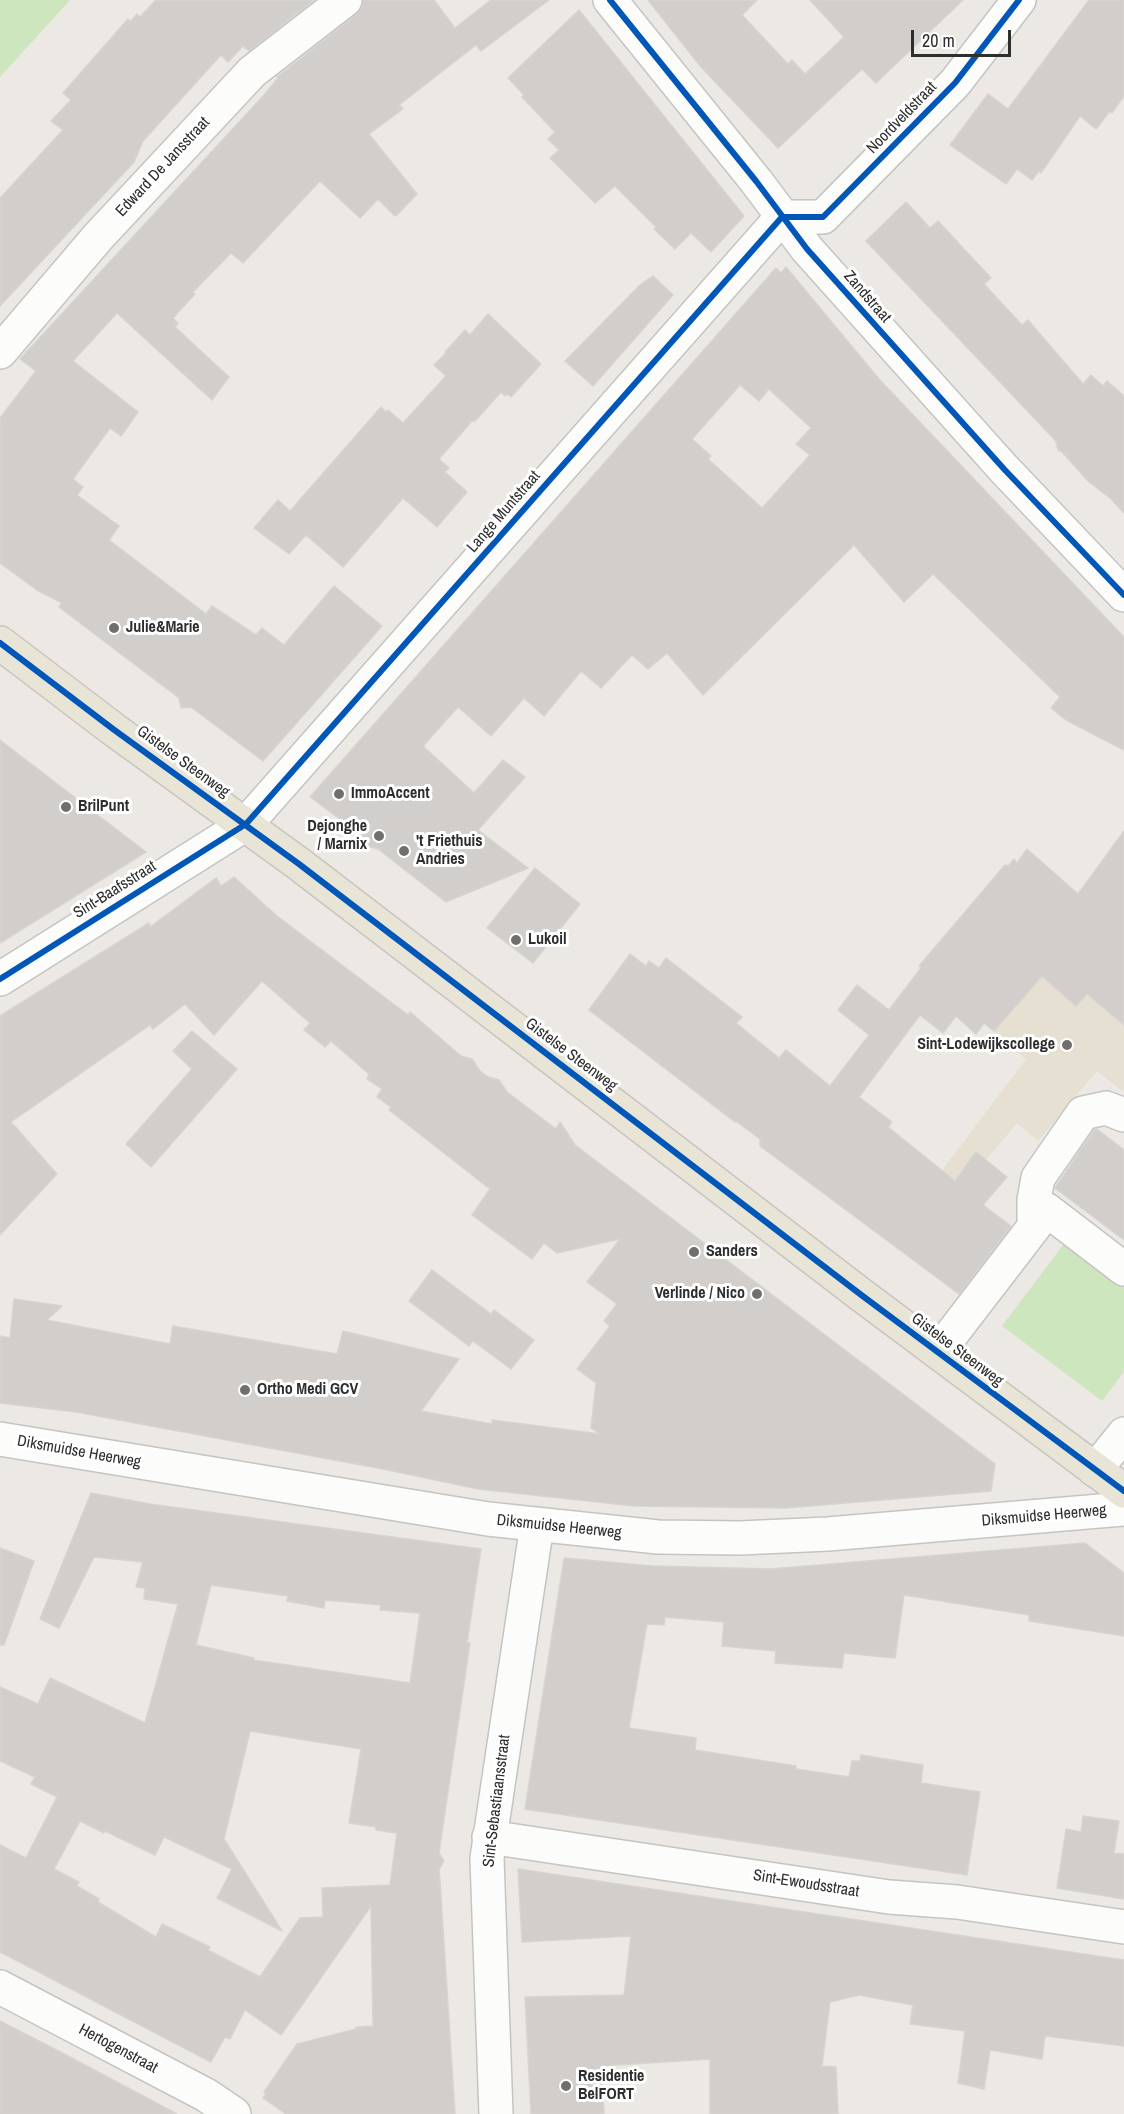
<!DOCTYPE html>
<style>
body{margin:0}
#map{position:relative;width:1124px;height:2114px;overflow:hidden;background:#ece8e4;font-family:"Archivo Narrow",sans-serif}
canvas{display:block}
.scale{position:absolute;left:911px;top:30px;width:100px;height:27px;box-sizing:border-box;border:3px solid #2e2e2e;border-top:0;padding-left:8px;font-size:18px;line-height:21px;white-space:nowrap;color:#2e2e2e;-webkit-text-stroke:4px #fff;paint-order:stroke}
</style>
<div id="map">
<canvas width="1124" height="2114"></canvas>
<div class="scale">20 m</div>
</div>
<script>
const ctx = document.querySelector('canvas').getContext('2d');
ctx.lineJoin = 'round';
function fill(path, color) { ctx.fillStyle = color; ctx.fill(path, 'evenodd'); }
function stroke(path, color, width, dash) { ctx.strokeStyle = color; ctx.lineWidth = width; ctx.lineCap = dash ? 'butt' : 'round'; ctx.setLineDash(dash || []); ctx.stroke(path); }
function label(font, color, halo, rows, align = 'center') {
  ctx.font = font + ' "Archivo Narrow",sans-serif'; ctx.lineWidth = 6; ctx.setLineDash([]); ctx.textBaseline = 'middle'; ctx.strokeStyle = halo; ctx.fillStyle = color; for (const [text, x, y, turn = 0] of rows) {
    ctx.save(); ctx.translate(x, y); ctx.rotate((+turn || 0) * Math.PI / 180); ctx.textAlign = isNaN(turn) ? turn : align; if (halo) ctx.strokeText(text, 0, 0); ctx.fillText(text, 0, 0); ctx.restore();
  }
}
fill(new Path2D(`
 M1119 837 1124 842V1089L1122 1091 1097 1071 1038 1141 1017 1123 986 1160 976 1152 901 1252 888 1242 1026 1059 919 966 1005 865 1063 914Z`), '#e6e0d3');
fill(new Path2D(`
 M0 0H70L0 77Z
 M1069 1237 1124 1279V1372L1102 1401 1002 1326Z`), '#cee6be');
const building = new Path2D(`
 M156 0H314L249 51 243 46 228 62 221 55 143 141 134 162 0 306V198L63 130 51 121 71 100 63 93 128 19 130 22 137 14 140 17Z
 M363 0H434L455 28 491 0H549L481 51 476 45 399 105 403 109 369 134 417 194 398 214 395 216 378 199 360 218 320 181 243 263 231 253 193 292 195 294 173 318 178 323 175 327 229 377 212 400 117 313 73 361 138 412 121 436 110 428 73 479 83 487 77 495 119 526 109 540 206 614 212 606 256 635 262 628 284 645 334 586 382 626 263 761 191 707 181 708 179 698 59 607 62 603 37 590 0 563V418L36 371 20 359 264 95 278 78 277 77 356 15 362 8Z
 M648 0H757L742 15 788 64 792 60 805 74 844 37 810 0H963L876 83 862 69 778 148 701 67Z
 M1089 0H1124V96L1112 113 1110 111 1096 129 1080 116 1041 173 1039 171 1032 180 1017 169 1006 184 950 145 988 94 1008 109Z
 M579 10 744 216 711 252 691 233 675 249 654 229 656 227 615 186 595 203 550 158 559 150 548 139 555 132 522 97 524 95 508 78Z
 M906 202 930 228 938 221 991 278 984 284 1022 325 1028 320 1083 384 1091 375 1103 386 1107 381 1124 396V513L1110 498 1089 482 1062 452 1058 450 1056 441 866 241Z
 M786 267 879 379 1124 637V750L1066 720 1051 708 1060 697 933 574 904 602 854 545 703 695 667 653 648 669 632 655 601 688 581 671 544 716 524 698 491 736 458 707 423 746 474 793 503 760 525 777 478 830 528 868 446 902 378 849 357 843 363 836 310 797 776 268 781 273ZM740 385 759 401 769 389 811 428 796 444 810 455 762 508 708 459 711 456 692 439Z
 M653 276 673 295 593 386 565 361 640 285Z
 M488 314 541 364 511 397 507 394 505 396 501 392 475 421H472L439 459 449 468 445 472 467 492 437 527 403 498 343 567 306 535 289 554 254 528 278 500 290 511 381 407 386 412 388 410 403 423 446 376 434 365 446 353 445 352 465 330 470 335Z
 M0 740 146 852 0 943Z
 M1124 831V1025L1087 994 1076 1006 1042 976 994 1031 984 1023 976 1034 956 1016 943 1033 920 1015 859 1097 892 1122 888 1127 955 1181 976 1152 1007 1177 983 1205 1011 1226 959 1294 760 1146V1139L737 1122H735L589 1010 630 954 646 966 649 961 659 968 666 958 742 1017 736 1023 779 1058 786 1050 830 1086 869 1035 838 1010 857 985 889 1010 921 968 919 966 1005 865 1008 866 1014 859 1017 863 1027 849 1078 894Z
 M535 868 580 904 533 963 487 928Z
 M234 877 277 916 408 1015 410 1012 461 1056 472 1059 480 1071 488 1077 499 1080 507 1092 556 1129 560 1122 575 1145 995 1464 991 1491 785 1508 634 1506 478 1489 388 1470 76 1412 0 1403V1336L10 1338 14 1299 62 1306 47 1320 170 1344 173 1326 337 1354 343 1331 459 1359 421 1411 492 1424V1420L600 1434 591 1428 596 1383 577 1369 610 1326 604 1321 617 1304 587 1282 620 1239 557 1253 544 1243 532 1259 472 1215 490 1189 389 1110 391 1107 377 1097 382 1089 367 1079 369 1074 331 1041 325 1047 304 1030 310 1023 262 981 214 1035 185 1004 153 1029 150 1025 11 1122 57 1174 0 1235V1016L149 923 150 927 216 878 221 886Z
 M192 1031 237 1069 151 1167 126 1144 192 1069 173 1051Z
 M1097 1129 1124 1150V1240L1055 1188 1094 1130Z
 M432 1270 491 1314 494 1310 534 1340 511 1369 473 1341 469 1346 409 1301Z
 M91 1493 150 1504 481 1549 467 1643H470L439 1853 444 1861 439 1870 440 1882 455 2114H286L263 2098 266 2094 264 2092 297 2044 356 2029V2027L373 2026 371 1906 281 2035 245 2010 230 2039 225 2037 211 2062 0 1952V1845L26 1858 57 1797 31 1784 35 1777 0 1761V1687L38 1704 50 1678 145 1723 178 1604 144 1599 145 1588 136 1587 143 1562 94 1557 59 1628 40 1619ZM211 1585 288 1596 287 1601 324 1608 325 1600 381 1605 380 1610 420 1613 410 1683 253 1660 254 1658 196 1645ZM250 1731 361 1749 349 1823 376 1827V1830L397 1833 390 1885 322 1888 323 1917 300 1918 260 1977 208 1950 210 1947 162 1924 156 1937 98 1902 99 1899 77 1886 79 1882 54 1869 80 1821 104 1833 105 1831 155 1855 164 1837 232 1869 217 1898 282 1931 224 1839Z
 M1085 1543 1124 1573V1636L1029 1621V1615L904 1595 895 1658 844 1653 842 1668 775 1663 776 1651 722 1646 724 1622 665 1617 664 1625 647 1624 629 1728 696 1738 695 1750 796 1766V1769L849 1777 852 1761H860L861 1755 923 1765 921 1783 980 1792 967 1875 525 1809 564 1558 653 1566 771 1569Z
 M0 1548 34 1561 4 1645H0Z
 M1083 1816 1119 1821 1114 1853 1124 1854V1899L1057 1888 1066 1829 1081 1832Z
 M518 1869 1124 1960V2046L1045 2036 1042 2059 990 2050 984 2089 958 2083 965 2031 910 2024 913 2005 859 1995 830 2002 822 2066 836 2067 838 2114H710V2059L601 2066 604 2114H531L525 1997 624 1995 631 1936 522 1942Z
 M0 2021 70 2057 177 2114H0Z`);
fill(building, '#d1cecb');
stroke(building, '#d7d4d0', 1.5);
const minor = new Path2D(`
 M610 0 756 181 807 249 1004 469 1124 595
 M0 352 98 237 252 72 345 0
 M0 979 246 824 782 217H823L955 83 1019 0
 M1034 1226V1200L1038 1178 1083 1113 1106 1108 1124 1115
 M938 1352 1047 1210 1124 1269
 M0 1439 488 1519 658 1537 740 1538 828 1534 1124 1509
 M1095 1470 1124 1434
 M489 1837 889 1897 957 1902 1124 1927
 M0 1987 206 2095 234 2114
 M496 2114 487 1858 537 1525`);
const major = new Path2D(`
 M0 643 113 729 299 864 860 1294 1124 1491`);
stroke(minor, '#c5c4c5', 36);
stroke(major, '#c6c5c4', 36);
stroke(minor, '#fcfcfb', 33);
stroke(major, '#e8e4d6', 33);
stroke(new Path2D(`
 M610 0 756 181 807 249 1004 469 1124 595
 M0 643 113 729 299 864 860 1294 1124 1491
 M0 979 246 824 782 217H823L955 83 1019 0`), '#0057b8', 6);
for (const [x, y, r, color] of [
 [114,628,6,"#706f6e"],
 [339,794,6,"#706f6e"],
 [66,807,6,"#706f6e"],
 [379,836,6,"#706f6e"],
 [404,851,6,"#706f6e"],
 [516,940,6,"#706f6e"],
 [1067,1045,6,"#706f6e"],
 [694,1252,6,"#706f6e"],
 [757,1294,6,"#706f6e"],
 [245,1390,6,"#706f6e"],
 [566,2086,6,"#706f6e"]
]) { const dot = new Path2D(); dot.arc(x, y, r, 0, 2 * Math.PI); ctx.fillStyle = color; ctx.fill(dot); stroke(dot, '#fff', 2); }
label('16px', '#2e2e2e', '#fff', [
 ["Noordveldstraat",902,118,-46],
 ["Edward De Jansstraat",163,167,-47],
 ["Zandstraat",867,297,49],
 ["Lange Muntstraat",504,512,-49],
 ["Gistelse Steenweg",183,762,36],
 ["Sint-Baafsstraat",115,890,-32],
 ["Gistelse Steenweg",571,1055,37],
 ["Gistelse Steenweg",957,1350,37],
 ["Diksmuidse Heerweg",79,1452,10],
 ["Diksmuidse Heerweg",1044,1516,-5],
 ["Diksmuidse Heerweg",559,1527,6],
 ["Sint-Sebastiaansstraat",497,1801,-83],
 ["Sint-Ewoudsstraat",806,1884,9],
 ["Hertogenstraat",118,2049,28]
]);
label('bold 16px', '#2e2e2e', '#fff', [
 ["Julie&Marie",126,628],
 ["ImmoAccent",351,794],
 ["BrilPunt",78,807],
 ["Dejonghe",367,827,"right"],
 ["/ Marnix",367,845,"right"],
 ["'t Friethuis",416,842],
 ["Andries",416,860],
 ["Lukoil",528,940],
 ["Sint-Lodewijkscollege",1055,1045,"right"],
 ["Sanders",706,1252],
 ["Verlinde / Nico",745,1294,"right"],
 ["Ortho Medi GCV",257,1390],
 ["Residentie",578,2077],
 ["BelFORT",578,2095]
], 'left');
</script>
